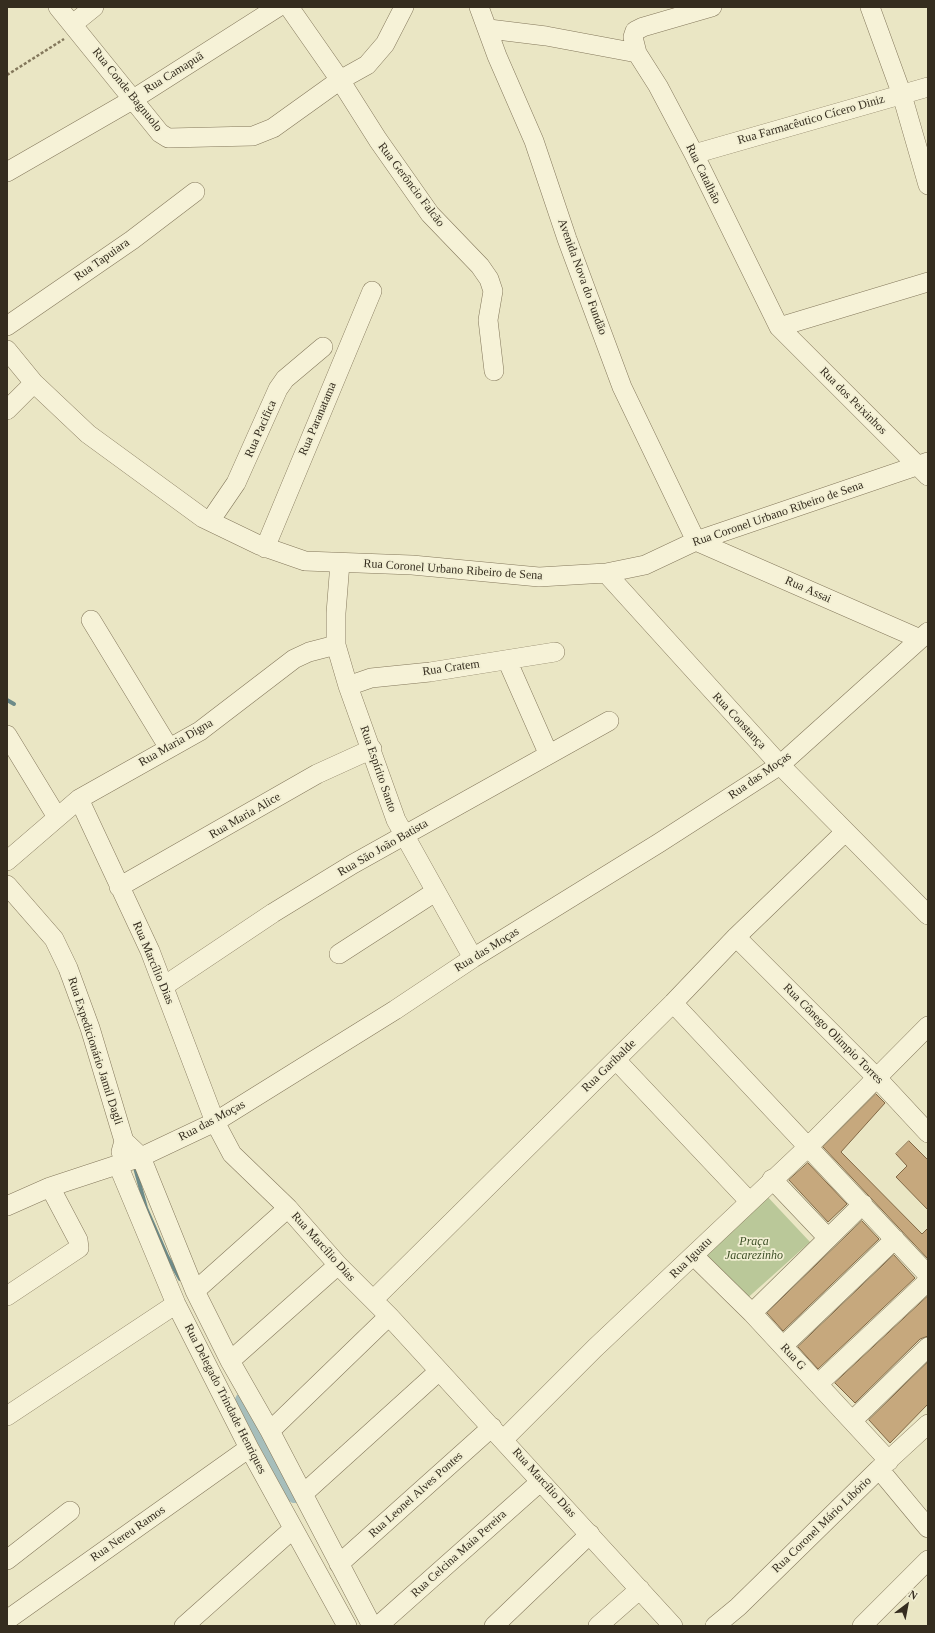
<!DOCTYPE html>
<meta charset="utf-8">
<style>
body{margin:0}
#map{position:relative;width:935px;height:1633px;overflow:hidden;background:#eae6c4;font-family:Georgia,serif}
canvas{display:block}
.frame{position:absolute;inset:0;border:8px solid #352d1f;pointer-events:none}
.north{position:absolute;left:887px;top:1585px;width:40px;height:40px;-webkit-text-stroke:3px #f2efd3;paint-order:stroke;rotate:32deg;font-size:11px;font-weight:700;line-height:16px;text-align:center;color:#352d1f}
.north::after{content:'';display:block;margin:auto;width:14px;height:18px;background:#352d1f;clip-path:polygon(50% 0,100% 100%,50% 72%,0 100%)}
</style>
<div id="map">
<canvas width="935" height="1633"></canvas>
<div class="frame"></div>
<div class="north">N</div>
</div>
<script>
const ctx = document.querySelector('canvas').getContext('2d');
ctx.lineJoin = 'round';
function fill(path, color) { ctx.fillStyle = color; ctx.fill(path, 'evenodd'); }
function stroke(path, color, width, dash) { ctx.strokeStyle = color; ctx.lineWidth = width; ctx.lineCap = dash ? 'butt' : 'round'; ctx.setLineDash(dash || []); ctx.stroke(path); }
function label(font, color, halo, rows, align = 'center') {
  ctx.font = font + ' Georgia,serif'; ctx.lineWidth = 3.5; ctx.setLineDash([]); ctx.textBaseline = 'middle'; ctx.strokeStyle = halo; ctx.fillStyle = color; for (const [text, x, y, turn = 0] of rows) {
    ctx.save(); ctx.translate(x, y); ctx.rotate((+turn || 0) * Math.PI / 180); ctx.textAlign = isNaN(turn) ? turn : align; if (halo) ctx.strokeText(text, 0, 0); ctx.fillText(text, 0, 0); ctx.restore();
  }
}
fill(new Path2D(`
 M765 1194 810 1242 743 1302 699 1256Z`), '#bac899');
stroke(new Path2D(`
 M7 700 14 704
 M134 1164 146 1208 167 1256 180 1279`), '#6d8b89', 4);
stroke(new Path2D(`
 M242 1400 294 1496`), '#a6bebb', 14);
const building = new Path2D(`
 M876 1094 885 1103 841 1152 922 1234 928 1228V1259L823 1147Z
 M909 1141 928 1160V1210L896 1177 907 1166 896 1154Z
 M808 1163 847 1204 828 1222 789 1180Z
 M862 1221 879 1239 783 1331 767 1313Z
 M894 1255 915 1278 818 1369 798 1347Z
 M928 1296V1336L920 1339 855 1403 835 1383Z
 M928 1362V1404L890 1443 869 1420Z`);
fill(building, '#c6a87d');
stroke(building, '#816744', 1);
const minor = new Path2D(`
 M58 7 160 133 168 138 253 136 273 128 340 80 367 65 385 44 404 7
 M289 7 340 80 378 140 430 214 480 266 489 279 493 291 488 320 494 371
 M479 7 497 56 534 141 567 239 622 387 696 541
 M712 7 643 27 635 31 633 37 637 53 658 86 694 154 779 327 928 476
 M870 7 902 95 928 185
 M73 24 94 7
 M489 29 546 36 637 53
 M694 154 928 87
 M7 172 132 100 278 7
 M7 326 132 240 195 192
 M779 327 928 282
 M7 350 34 383 88 434 203 518 259 545 305 561 412 565 539 577 606 573 645 565 696 541 928 462
 M7 410 34 383
 M210 521 236 483 278 389 285 379 323 347
 M696 541 920 639
 M265 548 372 291
 M340 563 336 613V645L348 686 396 820 473 958
 M606 573 780 765 928 915
 M91 620 169 748
 M507 660 548 753
 M348 686 371 678 430 672 555 652
 M7 735 57 817
 M79 799 150 951 215 1122 232 1154 288 1208 338 1265 389 1316 673 1626
 M7 861 79 799 200 731 294 659 309 652 336 645
 M7 885 54 939 68 968 90 1028 124 1141 121 1152
 M119 887 317 774 372 749
 M736 937 876 1077 928 1133
 M339 954 435 892
 M164 986 273 913 353 864 609 721
 M673 1003 928 1275
 M616 1060 749 1201
 M124 1141 141 1157 195 1291 230 1361 270 1431 372 1626
 M118 1165 176 1304 249 1448 347 1626
 M772 1179 828 1238
 M7 1206 50 1187 141 1157 215 1122 395 1010 473 958 659 843 780 765 928 632
 M694 1256 752 1313 889 1461
 M195 1291 288 1208
 M7 1296 79 1248 78 1240 50 1187
 M373 1300 673 1003 736 937 845 832
 M752 1313 863 1204
 M783 1346 895 1239
 M230 1361 338 1265
 M818 1384 928 1281
 M7 1416 176 1304
 M852 1421 928 1347
 M270 1431 389 1316
 M504 1439 595 1348 808 1147 928 1026
 M879 1469 928 1528
 M303 1494 439 1371
 M7 1560 70 1511
 M339 1564 492 1427
 M7 1620 249 1448
 M184 1626 293 1529
 M378 1626 540 1482
 M494 1626 590 1534
 M598 1626 640 1589
 M715 1626 738 1607 879 1469 928 1424
 M862 1626 928 1560`);
stroke(minor, '#84785c', 20);
stroke(new Path2D(`
 M7 75 64 39`), '#84785c', 2.5, [3, 2]);
stroke(minor, '#f6f2d7', 19);
label('12px', '#352d1f', '#f2efd3', [
 ["Rua Camapuã",174,73,-32],
 ["Rua Conde Bagnuolo",127,90,51],
 ["Rua Farmacêutico Cícero Diniz",811,120,-16],
 ["Rua Catalhão",703,174,64],
 ["Rua Gerôncio Falcão",411,185,53],
 ["Rua Tapuiara",102,260,-35],
 ["Avenida Nova do Fundão",582,277,70],
 ["Rua dos Peixinhos",853,401,45],
 ["Rua Paranatama",318,419,-67],
 ["Rua Pacifica",261,429,-66],
 ["Rua Coronel Urbano Ribeiro de Sena",778,514,-19],
 ["Rua Coronel Urbano Ribeiro de Sena",453,570,4],
 ["Rua Assai",808,590,24],
 ["Rua Cratem",451,668,-8],
 ["Rua Constança",739,721,47],
 ["Rua Maria Digna",176,743,-30],
 ["Rua Espírito Santo",378,769,71],
 ["Rua das Moças",760,776,-35],
 ["Rua Maria Alice",245,816,-30],
 ["Rua São João Batista",383,848,-30],
 ["Rua das Moças",487,950,-32],
 ["Rua Marcílio Dias",153,963,67],
 ["Rua Cônego Olimpio Torres",833,1034,45],
 ["Rua Expedicionário Jamil Dagli",95,1051,72],
 ["Rua Garibalde",609,1066,-44],
 ["Rua das Moças",212,1121,-28],
 ["Rua Marcílio Dias",323,1247,48],
 ["Rua Iguatu",691,1258,-44],
 ["Rua G",793,1357,47],
 ["Rua Delegado Trindade Henriques",225,1399,63],
 ["Rua Marcílio Dias",544,1483,48],
 ["Rua Leonel Alves Pontes",416,1495,-42],
 ["Rua Coronel Mário Libório",822,1525,-44],
 ["Rua Nereu Ramos",128,1534,-35],
 ["Rua Celcina Maia Pereira",459,1554,-42]
]);
label('italic 12px', '#3e5027', '#f2efd3', [
 ["Praça",754,1242],
 ["Jacarezinho",754,1256]
]);
</script>
